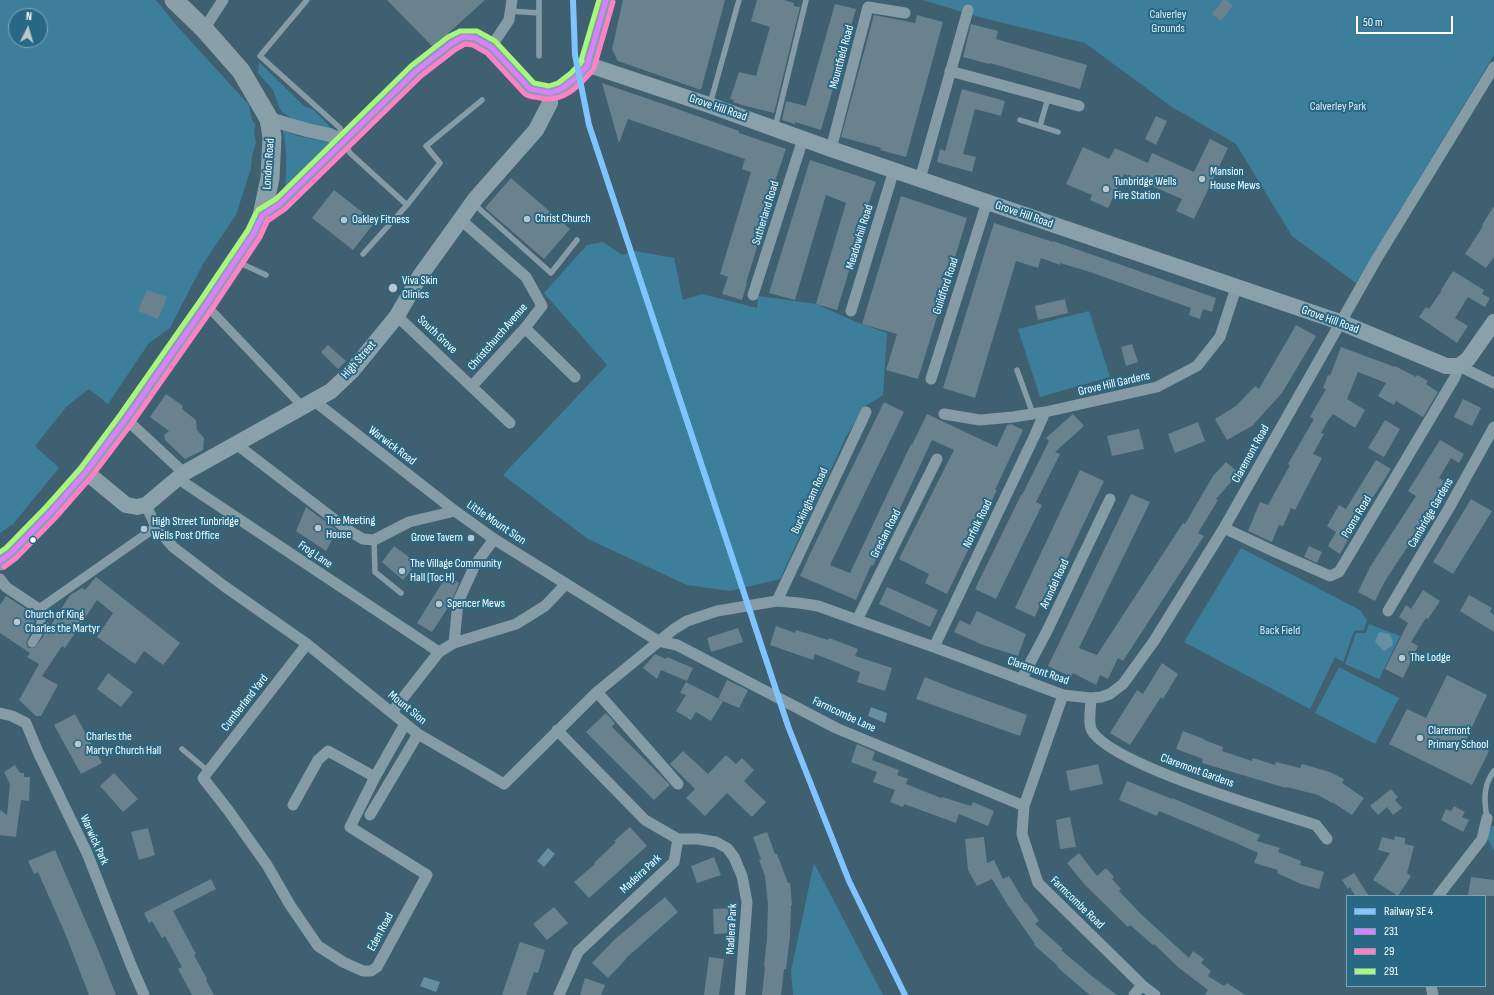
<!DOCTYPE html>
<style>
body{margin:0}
#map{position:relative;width:1494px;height:995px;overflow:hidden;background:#3e6070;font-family:"Sofia Sans Condensed",sans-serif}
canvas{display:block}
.legend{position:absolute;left:1346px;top:895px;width:140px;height:92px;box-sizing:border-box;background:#296885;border:1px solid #7fa4b6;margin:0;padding:5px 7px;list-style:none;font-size:12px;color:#fff}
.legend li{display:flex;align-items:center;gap:8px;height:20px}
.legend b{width:20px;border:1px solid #7fa4b6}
.north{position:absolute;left:8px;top:8px;width:40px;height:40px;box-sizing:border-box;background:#296885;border:1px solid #7fa4b6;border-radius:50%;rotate:5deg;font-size:11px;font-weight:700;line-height:16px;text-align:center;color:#fff}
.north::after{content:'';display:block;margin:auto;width:14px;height:18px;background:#bbc7cd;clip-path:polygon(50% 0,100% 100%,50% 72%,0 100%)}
.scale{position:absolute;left:1356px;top:16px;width:97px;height:18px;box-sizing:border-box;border:2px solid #fff;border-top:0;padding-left:5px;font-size:12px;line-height:14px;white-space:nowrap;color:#fff;-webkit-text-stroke:3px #296885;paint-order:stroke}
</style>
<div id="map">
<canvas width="1494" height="995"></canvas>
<ul class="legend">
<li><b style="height:5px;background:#80c4ff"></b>Railway SE 4</li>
<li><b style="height:5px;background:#d880ff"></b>231</li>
<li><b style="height:5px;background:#ff80c5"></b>29</li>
<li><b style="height:5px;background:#a7f87a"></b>291</li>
</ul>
<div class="north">N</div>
<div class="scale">50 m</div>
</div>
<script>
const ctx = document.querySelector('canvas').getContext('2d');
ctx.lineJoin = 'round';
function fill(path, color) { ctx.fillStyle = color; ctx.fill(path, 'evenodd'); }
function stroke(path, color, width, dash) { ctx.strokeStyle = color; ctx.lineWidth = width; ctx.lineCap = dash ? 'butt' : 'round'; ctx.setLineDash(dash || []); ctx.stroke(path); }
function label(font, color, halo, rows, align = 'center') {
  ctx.font = font + ' "Sofia Sans Condensed",sans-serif'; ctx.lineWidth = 4; ctx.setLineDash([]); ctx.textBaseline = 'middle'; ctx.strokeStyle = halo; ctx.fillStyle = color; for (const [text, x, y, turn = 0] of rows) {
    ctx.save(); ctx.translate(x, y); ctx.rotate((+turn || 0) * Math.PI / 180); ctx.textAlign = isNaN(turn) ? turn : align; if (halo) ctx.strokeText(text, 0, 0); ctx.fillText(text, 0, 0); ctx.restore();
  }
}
fill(new Path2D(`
 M0 0H156L176 25 249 105 252 120 255 124 254 133 256 142 252 157 251 168 236 215 203 264 170 328 149 343 108 404 89 389 67 406 35 446 59 468 13 524 0 533ZM16 16H40V40H16Z
 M923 0H1494V55L1356 283 1292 236 1236 144 1172 107 1085 43 979 17Z
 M259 62 304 106 314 110 332 129 296 121 282 112 279 107 273 90 258 73Z
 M283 130 298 136 330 142 332 146 288 187 285 188C287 168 287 150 283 130Z
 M603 242 622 255 635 251 674 258 683 300 702 294 757 308 758 296 816 304 856 322 887 333 883 395 864 407 846 437 780 579 730 591 687 585 588 539 503 475 607 365 544 293 587 245Z
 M1089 311 1110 377 1040 397 1018 329Z
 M1241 548 1360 610 1367 620 1364 630 1354 631 1343 662 1335 657 1310 709 1184 642Z
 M1369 624 1400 636 1379 679 1345 664 1356 633H1366Z
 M1339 667 1399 698 1375 744 1315 713Z
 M1491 826H1494V851L1486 836Z
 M814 863 883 995H793L791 971Z`), '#3d7f9b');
fill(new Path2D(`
 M1379 632 1390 634 1393 642 1392 646 1384 651 1375 642Z
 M871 707 887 713 885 723 868 716Z
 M548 848 555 854 544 867 537 861Z
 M424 977 440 982 436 992 420 986Z`), '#668fa2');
fill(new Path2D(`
 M387 0H485L433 47Z
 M623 0H725L701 90 618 61 612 49Z
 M757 0H784L794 3V6L800 7 774 113 742 105 733 102 734 100 730 99 739 72 756 76 770 27 751 21Z
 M1223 0H1226L1233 6 1221 21 1212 14Z
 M835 4 856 9 821 130 795 122V124L782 120 786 101 806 106Z
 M874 15 915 23 917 15 943 22 906 157 880 150 881 148 841 137Z
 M971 24 998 31 996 39 1087 65 1080 89 990 63 989 64 963 57Z
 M602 83 672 107 739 131V133L786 149 772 190 774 191 746 283H747L742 300 722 294 728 277 720 274 751 172 742 169 745 159 628 119 619 143Z
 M962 89 1005 101 1001 116 975 109 963 154 976 157 972 172 937 162 940 149 945 151Z
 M1156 116 1167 121 1156 145 1145 139Z
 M1210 139 1228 148 1194 219 1176 211 1182 199 1124 174 1108 208 1090 200 1092 195 1066 184 1083 147 1109 159 1115 148 1148 163 1152 153 1194 172Z
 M810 160 876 182 862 222 863 226 837 310 816 304 846 203 826 195 795 300 769 293Z
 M511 178 570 229 544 259 485 208Z
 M334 190 375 222 353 250 312 218Z
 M901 196 967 218 918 379 886 370 897 334 862 324Z
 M1494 206V257L1486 268 1465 254 1483 226 1482 225Z
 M994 223 1053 242V241L1216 298 1212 312 1203 309 1200 319 1189 315 1191 308 1090 272 1060 263V265L1041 258 1038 268 1016 261 975 398 943 388Z
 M1453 271 1484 290 1482 294 1490 298 1485 307 1468 297 1455 318 1468 326 1457 343 1419 317 1426 307 1429 309 1442 290H1441Z
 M147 290 167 297 158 319 138 311Z
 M1065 299 1068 313 1038 320 1035 306Z
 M1296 325 1316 336 1282 393 1252 426 1227 440 1215 419 1236 406 1255 386 1259 389Z
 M1132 344 1138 362 1126 366 1121 347Z
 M328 345 346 361 338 369 321 352Z
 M1341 347 1395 367V366L1416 377 1417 375 1428 381 1426 384 1438 392 1423 417 1396 401 1394 405 1378 396 1386 383 1358 372 1347 399 1365 410 1355 428 1333 414 1327 422 1321 433 1324 434 1313 454 1322 458 1295 510 1291 508 1283 526 1279 525 1272 542 1248 531 1260 502 1268 505 1290 465 1288 464 1314 419 1310 417 1326 389 1323 388 1328 375 1330 376Z
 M166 394 183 406 182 409 196 420 197 430 204 438 203 450 185 459 165 440 164 435 169 431 150 417Z
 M1463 399 1481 408 1472 426 1454 417Z
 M884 402 904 412 830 565 850 573 911 444 912 445 927 414 997 447 1007 425 1011 424 1023 430 995 490H997L947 594 925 583 929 574 899 559 954 450 932 440 873 566 871 565 856 600 800 576 809 556Z
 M1073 414 1084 426 1055 452 1060 454 1036 502 1042 505 996 599 975 589 1021 495H1022L1049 441 1046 438Z
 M1385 420 1400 429 1384 457 1368 448Z
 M1198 422 1205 441 1175 453 1168 434Z
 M1139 429 1144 449 1112 456 1107 436Z
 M1440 440 1464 454 1459 463 1451 458 1439 478 1447 483 1408 542 1410 543 1385 581 1375 601 1358 592 1370 567 1416 496 1408 491Z
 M1376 460 1391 469 1361 516 1340 554 1328 546 1336 532 1327 526 1339 505 1346 509Z
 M1226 462 1239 473 1216 499 1218 500 1198 533 1204 536 1123 661 1118 658 1108 679 1100 675 1096 685 1073 673 1071 677 1048 666 1131 494 1150 502 1079 648 1097 655 1183 523 1185 524 1213 476Z
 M1080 470 1104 481 1044 607 1040 605 1035 617 1015 608Z
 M1471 499 1492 511 1453 574 1433 562Z
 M306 507 337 530 326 551 296 531Z
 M394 546 417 563 403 580 382 562Z
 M1309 546 1322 552 1317 563 1304 557Z
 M447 575 459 583 451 603 432 632 417 623Z
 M96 577 180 643 163 665 144 651 135 664 97 637 113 613 97 600 65 648 62 646 42 676 58 685 41 716H36L19 700 39 664 27 657 30 653 0 633V605L6 596 34 614V625L26 643 28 648H34L43 637 47 622 51 625 70 595 82 588 85 590Z
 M887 587 938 610 930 627 879 604Z
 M1423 590 1440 601 1428 619 1426 618 1411 642 1418 646 1403 678 1385 669 1408 623 1399 617 1406 605 1411 609Z
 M1469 595 1492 608 1490 612 1494 615V632L1460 611Z
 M977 611 1026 634 1018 656 983 645 954 632 960 620 970 625Z
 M776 626 795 633 796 630 828 640 829 638 858 649 855 656 892 668 885 691 857 682 860 672 815 654 813 660 770 645Z
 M738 628 743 642 711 652 707 638Z
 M655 654 666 659 667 657 693 668 687 681 661 670 657 679 643 668Z
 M1162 663 1178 674 1163 699 1161 697 1130 745 1110 733 1137 690 1143 694Z
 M108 673 133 692 121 707 97 689Z
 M1447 675 1487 695 1466 740 1489 751 1472 785 1389 744 1407 709 1426 718Z
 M925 677 952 688 1027 715 1020 736 916 699Z
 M727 680 748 690 739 708 718 699Z
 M686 682 723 701 711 721 696 712 691 720 676 711 686 695 680 693Z
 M606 713 615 723 612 727 670 785 654 800 586 732Z
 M75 714 102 763 81 774 54 725Z
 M1183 731 1204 739V740L1223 747 1222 751 1252 761 1253 758 1275 765 1276 762 1300 768 1302 764 1330 772 1344 779 1342 783 1364 798 1352 815 1332 802V803L1318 795 1287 787 1286 788 1202 763 1203 759 1176 749Z
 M857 744 875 752 872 760 899 770 897 775 908 779 906 784 941 798 942 797 971 806 973 802 994 811 988 826 959 814 956 823 904 804 903 807 890 802 895 790 873 782 877 772 851 762Z
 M683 751 708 774 726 755 736 764 742 758 754 770 744 781 766 802 752 817 727 793 705 816 686 798 695 789 670 764Z
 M1098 764 1103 784 1070 791 1066 771Z
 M15 765 20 773H24V777H30L29 801 21 800 16 837 0 835V810L7 815 10 784 4 772Z
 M114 773 138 799 123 812 100 786Z
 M1127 781 1172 799V798L1260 835 1257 841 1280 848 1278 852 1301 861 1300 865 1324 872 1319 889 1301 884 1277 873 1278 870 1254 863 1258 853 1234 842 1159 811 1157 816 1119 800Z
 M1391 789 1398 797 1395 800 1402 808 1393 815 1387 807 1378 815 1370 806Z
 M1454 806 1465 812 1462 817 1469 820 1463 832 1441 820 1446 809 1451 811Z
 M1070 817 1076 847 1060 849 1056 820Z
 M630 827 647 846 589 898 574 882 595 864 594 863 616 842 614 841Z
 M148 828 155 855 139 860 131 832Z
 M767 832 775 854H777L788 883H790L792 905H791L790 937 786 969H784L781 995H762L765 967 764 966 767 938 768 904 765 876 759 860 761 859 753 837Z
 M1395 836 1405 838V844L1414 846 1407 873 1411 876 1398 896 1373 880 1390 853 1378 850 1382 837 1394 840Z
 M984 837 987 863 994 860 1003 879 1009 876 1025 903 1026 902 1039 921 1035 924 1063 949 1061 950 1093 977 1117 995H1090L1086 992 1057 967 1058 966 1034 945 1035 944 1007 904 992 879 977 886 968 870 965 839Z
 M55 850 99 952 116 995H89L65 933 38 872 34 874 28 861Z
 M1079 853 1097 876 1106 868 1114 877 1112 879 1121 889 1119 891 1141 914 1189 958 1193 951 1204 959 1201 963 1211 971 1208 976 1224 986 1227 983 1245 995H1205L1208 990 1178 967 1154 944 1153 945 1130 925 1128 927 1085 885 1067 863Z
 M714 857 721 875 697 883 691 866Z
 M1354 873 1369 896H1355L1350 887 1348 889 1342 880Z
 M1471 877 1494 880V896H1468Z
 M211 879 216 889 173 911 196 954 194 955 207 979 206 980 214 995H192L178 969 182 967 165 936 162 938 152 921 149 923 144 913Z
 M665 897 678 912 625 959H626L608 978 592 963 614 940Z
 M554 907 568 923 547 940 533 924Z
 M732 908 733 933 714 934 713 909Z
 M520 942 545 950 538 973 534 972 526 995H502Z
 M709 957 724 959 719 995H704Z
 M585 978 605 985 601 995H580Z`), '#69828e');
stroke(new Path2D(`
 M307 0 260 56 340 128 344 142 350 153 407 205
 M539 0V56
 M510 11 539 13
 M710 104 739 0
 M1020 120 1058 132
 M1040 126 1048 98
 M775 128 806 0
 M474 204 551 273 577 240
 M363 254 407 205 440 163 426 146 482 100
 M238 262 266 275
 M1017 370 1033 414
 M374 540 375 572 401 593
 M182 749 208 771
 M1487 818C1484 801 1483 785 1494 771`), '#859ca6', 5.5);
stroke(new Path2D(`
 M206 305 302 406
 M32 643C41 630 43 624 39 609L156 527`), '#859ca6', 9);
stroke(new Path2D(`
 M204 29 223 0
 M491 47 509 20 512 0
 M950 71 1079 106
 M831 149 868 7 905 13
 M920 179 968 10
 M461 220 526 277 542 306 525 328 472 386
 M753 295 803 139
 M851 311 894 170
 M397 316 510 423
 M525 328 575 377
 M931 379 987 202
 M313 400 455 511 494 539 658 641 677 645 836 728 1024 806
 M944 414 980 420 1013 417 1045 412 1157 387 1197 366 1220 337 1236 288
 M126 419 184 473
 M236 444 351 532 363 539 374 540 409 522 455 511
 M177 478 439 652
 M146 505 156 527 173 547 224 586 307 644 418 734 504 784 597 692 674 629 687 621 717 611 777 601 799 603 818 606 857 620 934 647 1063 695 1091 698 1101 697 1110 694 1123 684 1154 641 1224 528 1376 260 1494 67
 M1224 528 1273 551 1330 576 1339 572 1455 377 1459 366 1494 383
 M0 579 6 587 39 609
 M777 601 866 412
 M1388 611 1449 508 1494 427
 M857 620 937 459
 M454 643 458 602 475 565 494 539
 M307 644 203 778 228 810 267 865 290 905 318 946 343 962 363 971H371L377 967 427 875 350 827 375 777 405 724
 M934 647 1034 437 1045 412
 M1021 680 1047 631 1110 499
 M597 692 678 784
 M1063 695 1024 806 1022 834 1038 883 1142 985 1155 995
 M1091 698C1091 707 1088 720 1091 729 1107 764 1275 812 1316 825L1327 839
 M392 712 439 652 454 643 516 624 545 606 566 584
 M0 713 12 716 26 723 38 752 87 853 131 965 144 995
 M557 730 645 820 678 839 674 862 578 952 559 995
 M293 805 318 760 328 751 375 777
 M370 815 418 734
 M678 839H698L716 842 727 848 734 857 742 876 747 902 740 995
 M1438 896 1482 839 1487 818
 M1431 986 1433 995
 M1134 995 1142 985`), '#859ca6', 11);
stroke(new Path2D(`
 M587 66C592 44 600 22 606 0
 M269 119 307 130 330 135 344 142
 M262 216 280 204 416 71 452 43 463 37 475 38 491 47 530 89 550 93`), '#859ca6', 14);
stroke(new Path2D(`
 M86 472 126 505 137 507 146 505 184 473 331 391 352 371 397 316 420 276 476 198 536 130 550 103V93C566 88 576 78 587 66L595 67 709 105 831 149 1340 322 1446 366H1459L1468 359 1494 322`), '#8aa1ab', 16);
stroke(new Path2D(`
 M0 561 11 553 51 512 86 472 126 419 206 305 254 233 262 216 270 178 272 137 269 119 241 71 204 29 174 0`), '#8aa0a8', 19);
stroke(new Path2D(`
 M587 66 606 0
 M262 216 280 204 416 71 452 43 463 37 475 38 491 47 530 89 550 93 561 89 576 78 587 66
 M0 561 11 553 51 512 86 472 126 419 206 305 254 233 262 216`), '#d880ff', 5);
stroke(new Path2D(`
 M594 68 613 2
 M266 222 285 209 421 76 456 49 465 44 473 45 487 53 525 94C529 97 535 97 540 98 563 103 578 87 592 71
 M4 567 16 558 56 517 92 476 132 423 212 309 260 237 268 219`), '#ff80c5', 5);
stroke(new Path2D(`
 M580 64 599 0
 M258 210 276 199 411 66 448 37 460 31H477L495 41 534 83 549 86 558 83 571 73 582 61
 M0 552 6 548 46 507 81 468 120 415 200 301 248 230 256 213`), '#a7f87a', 5);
stroke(new Path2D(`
 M573 0 575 55 589 125 788 726 849 881 905 995`), '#80c4ff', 6);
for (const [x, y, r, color] of [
 [1202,179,4,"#bbc7cd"],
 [1106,189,4,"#bbc7cd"],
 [527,219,4,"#bbc7cd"],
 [344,220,4,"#bbc7cd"],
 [393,288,5,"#bbc7cd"],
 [318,528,4,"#bbc7cd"],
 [144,529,4,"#bbc7cd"],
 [471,538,4,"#bbc7cd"],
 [33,540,3.5,"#fff"],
 [402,571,4,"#bbc7cd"],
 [439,604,4,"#bbc7cd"],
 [17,622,4,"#bbc7cd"],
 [1402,658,4,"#bbc7cd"],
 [1420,738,4,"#bbc7cd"],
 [78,744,4,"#bbc7cd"]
]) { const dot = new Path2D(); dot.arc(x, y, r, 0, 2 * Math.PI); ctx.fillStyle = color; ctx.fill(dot); stroke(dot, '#296885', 1.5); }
label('12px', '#d7edf6', '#296885', [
 ["Calverley",1168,15],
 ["Grounds",1168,29],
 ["Calverley Park",1338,107],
 ["Back Field",1280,631]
]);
label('12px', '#fff', '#296885', [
 ["Mountfield Road",842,57,-75],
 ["Grove Hill Road",718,108,19],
 ["London Road",269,164,-86],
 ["Sutherland Road",766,213,-73],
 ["Grove Hill Road",1024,215,19],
 ["Meadowhill Road",860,237,-73],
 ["Guildford Road",946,286,-72],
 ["Grove Hill Road",1330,320,20],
 ["South Grove",437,335,43],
 ["Christchurch Avenue",498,337,-49],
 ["High Street",359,360,-49],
 ["Grove Hill Gardens",1114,384,-13],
 ["Warwick Road",392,446,37],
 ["Claremont Road",1251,454,-61],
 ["Buckingham Road",810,501,-65],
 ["Cambridge Gardens",1431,513,-60],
 ["Poona Road",1357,517,-59],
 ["Little Mount Sion",496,523,34],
 ["Norfolk Road",978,524,-64],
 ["Grecian Road",886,534,-63],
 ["Frog Lane",315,555,34],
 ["Arundel Road",1055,584,-65],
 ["Claremont Road",1038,671,19],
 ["Cumberland Yard",245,703,-52],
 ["Mount Sion",407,708,39],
 ["Farmcombe Lane",844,715,25],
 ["Claremont Gardens",1197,771,20],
 ["Warwick Park",94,840,66],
 ["Madeira Park",641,874,-43],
 ["Farmcombe Road",1077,903,44],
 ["Madiera Park",732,929,-87],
 ["Eden Road",381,932,-62]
]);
label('12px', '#fff', '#296885', [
 ["Mansion",1210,172],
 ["House Mews",1210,186],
 ["Tunbridge Wells",1114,182],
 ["Fire Station",1114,196],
 ["Christ Church",535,219],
 ["Oakley Fitness",352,220],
 ["Viva Skin",402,281],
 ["Clinics",402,295],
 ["The Meeting",326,521],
 ["House",326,535],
 ["High Street Tunbridge",152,522],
 ["Wells Post Office",152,536],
 ["Grove Tavern",463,538,"right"],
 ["The Village Community",410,564],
 ["Hall (Toc H)",410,578],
 ["Spencer Mews",447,604],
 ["Church of King",25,615],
 ["Charles the Martyr",25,629],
 ["The Lodge",1410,658],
 ["Claremont",1428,731],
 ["Primary School",1428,745],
 ["Charles the",86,737],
 ["Martyr Church Hall",86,751]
], 'left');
</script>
